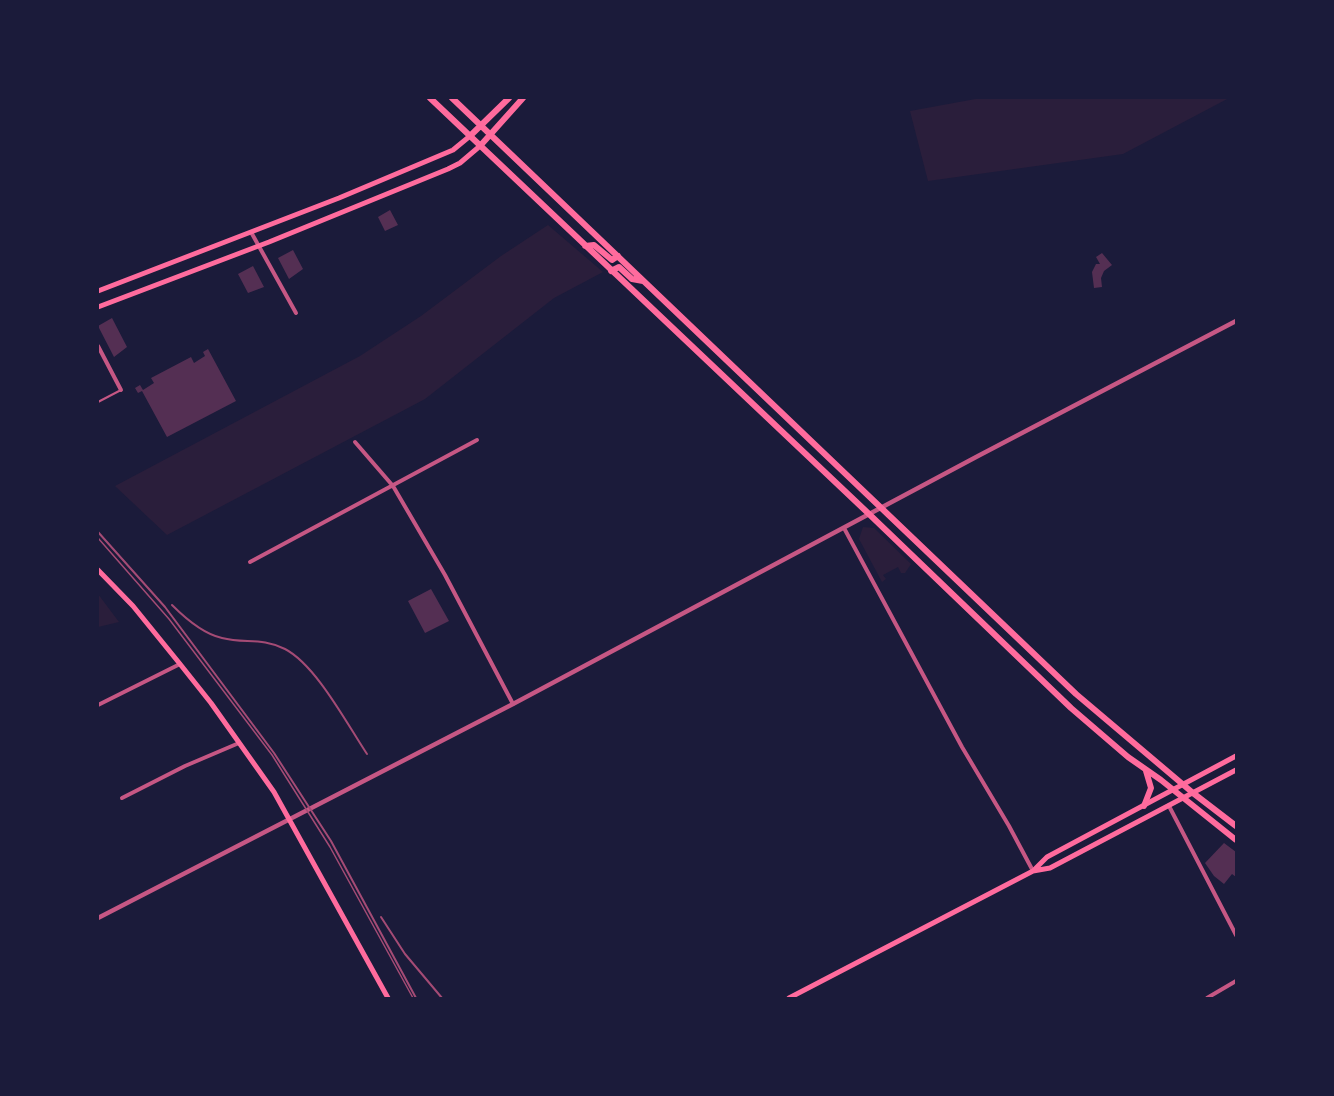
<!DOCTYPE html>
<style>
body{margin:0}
#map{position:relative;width:1334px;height:1096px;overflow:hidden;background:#1b1b3a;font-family:Lato,sans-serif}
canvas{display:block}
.frame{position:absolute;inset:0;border:99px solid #1b1b3a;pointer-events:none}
</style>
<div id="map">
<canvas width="1334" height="1096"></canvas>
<div class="frame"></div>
</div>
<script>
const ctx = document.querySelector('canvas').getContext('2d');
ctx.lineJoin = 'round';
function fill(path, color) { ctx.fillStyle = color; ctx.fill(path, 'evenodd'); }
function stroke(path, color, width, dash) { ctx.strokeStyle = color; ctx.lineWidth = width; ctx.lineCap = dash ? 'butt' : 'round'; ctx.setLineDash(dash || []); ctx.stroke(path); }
fill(new Path2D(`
 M981 98H1229L1123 154 928 181 910 111Z
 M548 225 603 272 554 298 425 399 167 535 115 486 360 356 421 316 501 256Z
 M863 527 874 528 911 564 905 573H901L898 567 883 575 886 579 882 582 859 539Z
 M98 594 119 622 98 627Z`), '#2a1e3b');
fill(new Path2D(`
 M390 210 398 225 385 231 378 217Z
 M293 250 303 269 289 279 278 258Z
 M1102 253 1112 265 1104 271 1101 278 1102 287 1094 288 1092 272 1096 264H1100L1096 257Z
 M253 266 264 287 248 293 238 274Z
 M112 318 127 347 114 357 98 326Z
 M208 349 236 401 167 437 142 391 138 393 135 388 140 385 143 390 154 383 151 378 191 357 194 363 205 356 203 352Z
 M431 589 449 621 425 633 408 601Z
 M1224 843 1236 852V877L1232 874 1224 884 1214 876 1205 863Z`), '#542f53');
stroke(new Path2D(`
 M98 402 121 390`), '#c65784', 2);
stroke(new Path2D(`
 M251 232 296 313
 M98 346 121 390
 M355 442 393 486 445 575 513 704
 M844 528 962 747 1009 826 1033 871
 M250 562 477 440
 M98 705 180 664
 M122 798 185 766 239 743
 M1169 806 1236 935
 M1207 998 1236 981`), '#c65784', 4);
stroke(new Path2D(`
 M98 918 513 704 978 456 1236 321`), '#c65784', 4.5);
stroke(new Path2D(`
 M98 291 339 198 453 150 470 136
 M98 307 269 242 448 169 460 163 480 146
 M98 570 133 606 180 664 211 703 274 792 388 998
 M1034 870 1047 857 1236 756
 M789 998 1033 871 1050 868 1236 770`), '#ff6b9d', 5);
stroke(new Path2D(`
 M430 98 869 514 1071 708 1128 757 1161 780 1236 840
 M452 98 1076 694 1193 793 1236 826
 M470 136 509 98
 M480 146 523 98
 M585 246 594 245 612 260 618 256
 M611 271 619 267 632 279 643 281
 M1144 806 1151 788 1146 771`), '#ff6b9d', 6);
stroke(new Path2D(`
 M98 538 169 619 272 755 330 847 413 998`), '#a44b75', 1.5);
stroke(new Path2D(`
 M98 532 165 607 274 753 331 841 416 998
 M172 605C186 619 203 634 222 638 245 644 261 637 285 649 316 665 347 724 367 754
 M381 917 405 954 442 998`), '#a44b75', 2);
</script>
